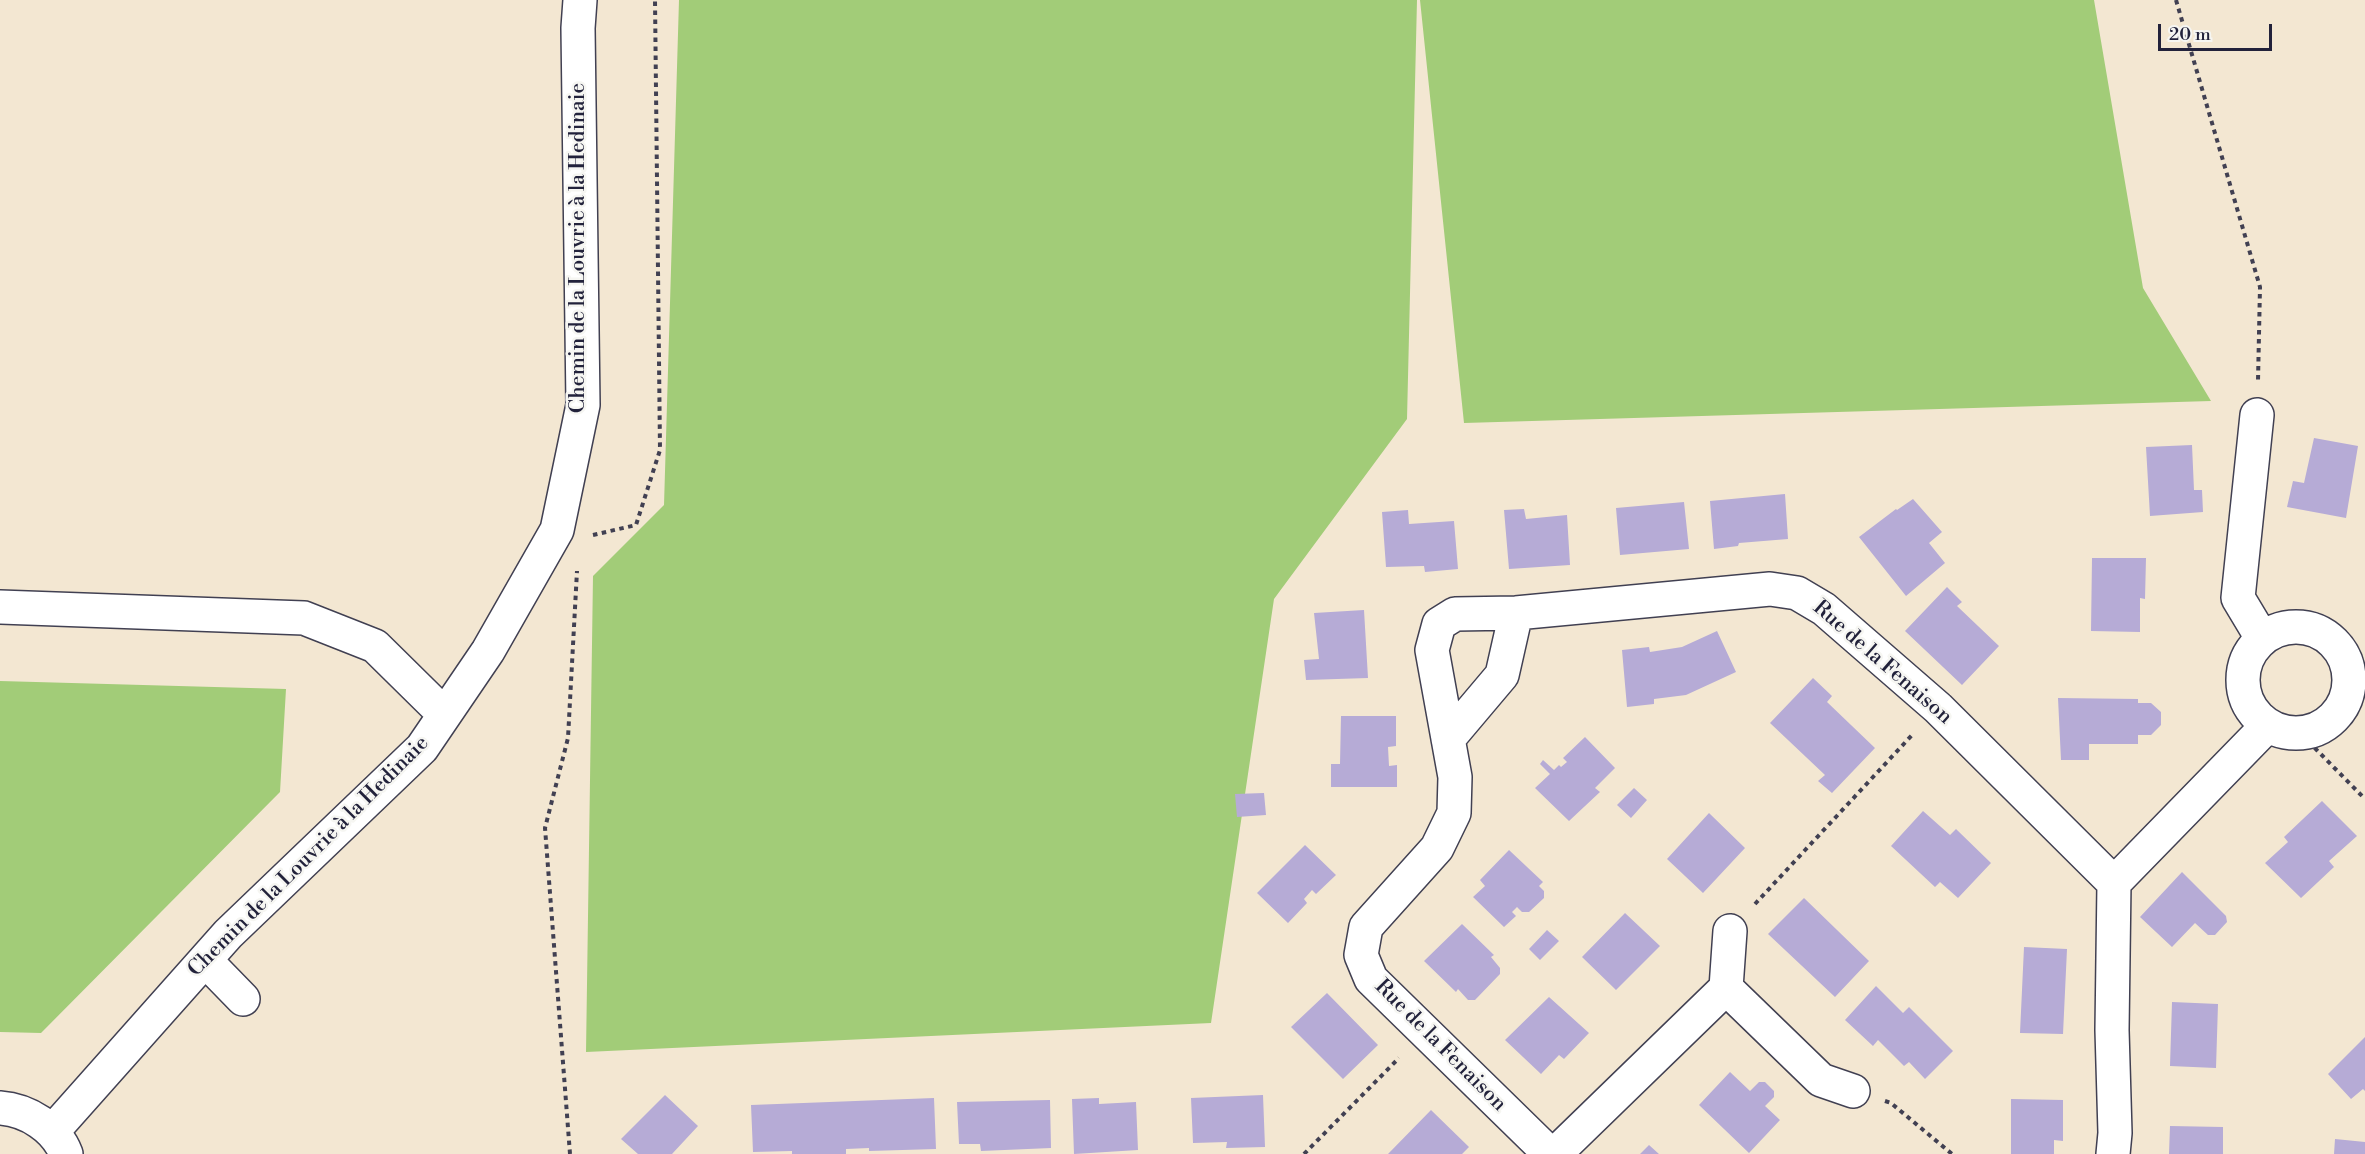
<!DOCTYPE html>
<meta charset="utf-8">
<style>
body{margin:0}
#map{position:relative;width:2365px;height:1154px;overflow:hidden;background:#f3e7d2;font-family:"Libre Bodoni",serif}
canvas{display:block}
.scale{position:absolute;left:2158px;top:24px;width:114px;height:27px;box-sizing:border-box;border:3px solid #22223b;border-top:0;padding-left:8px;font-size:18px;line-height:21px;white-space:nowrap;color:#22223b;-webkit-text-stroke:4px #f6f6f2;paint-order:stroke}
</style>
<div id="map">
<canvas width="2365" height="1154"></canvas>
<div class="scale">20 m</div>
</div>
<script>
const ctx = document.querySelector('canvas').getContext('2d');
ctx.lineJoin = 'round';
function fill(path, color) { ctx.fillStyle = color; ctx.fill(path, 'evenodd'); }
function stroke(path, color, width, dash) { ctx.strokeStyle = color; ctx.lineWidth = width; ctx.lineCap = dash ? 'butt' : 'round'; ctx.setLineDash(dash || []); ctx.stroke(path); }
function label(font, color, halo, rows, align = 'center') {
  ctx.font = font + ' "Libre Bodoni",serif'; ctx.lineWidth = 5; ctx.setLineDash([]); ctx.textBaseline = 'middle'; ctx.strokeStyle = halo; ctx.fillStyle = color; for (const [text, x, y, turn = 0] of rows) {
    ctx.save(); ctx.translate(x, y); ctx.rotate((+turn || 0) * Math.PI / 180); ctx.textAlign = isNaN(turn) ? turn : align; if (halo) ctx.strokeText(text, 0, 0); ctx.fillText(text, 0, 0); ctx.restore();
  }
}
fill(new Path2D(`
 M679 0H1417L1407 419 1274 599 1211 1023 586 1052 593 576 664 505Z
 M1420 0H2094L2143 288 2211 401 1464 423Z
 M0 681 286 689 280 792 41 1033 0 1032Z`), '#a2cc78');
fill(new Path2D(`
 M2314 438 2358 446 2346 518 2287 507 2293 481 2304 483Z
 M2192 445 2194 490H2202L2203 512 2150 516 2146 447Z
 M1785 494 1788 539 1739 543 1738 546 1714 549 1710 501Z
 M1913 499 1942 532 1929 543 1945 563 1906 596 1859 537 1896 509 1897 510Z
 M1684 502 1689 549 1620 555 1616 508Z
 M1524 509 1526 519 1567 515 1570 565 1509 569 1504 510Z
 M1408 510 1409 524 1454 521 1458 569 1425 572 1424 566 1386 567 1382 512Z
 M2092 558H2146L2145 599 2140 598V632L2091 631Z
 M1947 587 1962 602 1957 606 1999 646 1962 685 1905 631Z
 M1364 610 1368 678 1306 680 1304 660 1319 659 1314 613Z
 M1717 631 1736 672 1686 695 1654 699V704L1627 707 1622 650 1649 647 1650 652 1682 647Z
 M1813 678 1832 696 1827 702 1875 748 1832 793 1818 781 1825 775 1770 723Z
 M2058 698 2138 699V703H2151L2161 712V725L2151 735H2138V744H2089V760H2061Z
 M1341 716H1396V746L1388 747 1389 766 1397 765V787H1331V764H1340Z
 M1585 737 1615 768 1595 788 1600 792 1569 821 1535 788 1550 774 1540 764 1543 760 1554 770 1559 765 1561 767 1567 762 1563 758Z
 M1634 788 1647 800 1631 818 1617 805Z
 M1264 793 1266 815 1237 817 1235 794Z
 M2322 801 2357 836 2329 861 2334 867 2301 898 2265 863 2288 842 2284 837Z
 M1923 811 1950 835 1956 829 1991 863 1958 898 1940 882 1935 887 1891 846Z
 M1709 813 1745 848 1703 893 1667 859Z
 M1305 845 1336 875 1316 894 1312 890 1304 899 1307 903 1288 923 1257 893Z
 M1509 850 1543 882 1539 886 1544 891V898L1529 912H1522L1517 907 1512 912 1516 916 1504 927 1473 897 1485 886 1480 880Z
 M2182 872 2226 916 2227 922 2215 935H2208L2195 923 2172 947 2140 917Z
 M1804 898 1869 961 1835 997 1768 934Z
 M1625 913 1660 946 1616 990 1582 957Z
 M1462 924 1494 955 1491 957 1500 968V974L1475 1000H1468L1458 989 1456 992 1424 961Z
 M1547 930 1559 941 1540 960 1529 949Z
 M2024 947 2067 949 2063 1034 2020 1033Z
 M1876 986 1903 1013 1909 1007 1953 1051 1925 1079 1909 1062 1904 1066 1878 1040 1873 1046 1845 1020Z
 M1327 993 1378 1045 1343 1079 1291 1027Z
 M1549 997 1589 1033 1564 1059 1559 1055 1541 1074 1505 1040Z
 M2172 1002 2218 1004 2216 1068 2170 1066Z
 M2365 1037V1091L2363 1089 2351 1099 2328 1074Z
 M1730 1072 1750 1091 1759 1082H1765L1774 1091V1097L1765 1106 1780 1120 1749 1153 1699 1105Z
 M665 1095 698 1126 672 1154H638L621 1139Z
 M1263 1095 1265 1147 1226 1148 1227 1142 1193 1143 1191 1098Z
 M934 1098 936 1149 869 1151V1148L846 1149V1154H792V1151L753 1152 751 1105Z
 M1099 1098V1104L1136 1102 1138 1150 1074 1154 1072 1099Z
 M2011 1099 2063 1100V1141L2054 1140V1154H2011Z
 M1050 1100 1051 1148 981 1151 980 1144H959L957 1102Z
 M1431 1110 1469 1147 1462 1154H1388Z
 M2170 1126 2223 1127V1154H2169Z
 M2335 1139 2365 1142V1154H2334Z
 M1649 1145 1659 1154H1640Z`), '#b6abd6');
const minor = new Path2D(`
 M2257 415 2238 598 2262 638
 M0 607 304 618 375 646 444 714
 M2243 680a53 53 0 1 1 106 0a53 53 0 1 1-106 0Z
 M1448 739 1502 675 1516 613
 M2114 883 2268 725
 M205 960 243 999
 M1726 988 1730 931
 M0 1108C28 1110 56 1128 66 1154
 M52 1132 228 934 422 748 488 651 557 530 583 405 578 28 580 0
 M1550 1154 1371 979 1361 955 1366 927 1437 848 1454 813 1455 777 1432 650 1439 624 1455 614 1516 613 1770 589 1797 593 1824 609 1938 708 2114 883 2112 1030 2115 1133 2113 1154
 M1555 1154 1726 988 1821 1080 1853 1091`);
stroke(minor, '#414052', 36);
stroke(new Path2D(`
 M2176 0 2260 287 2258 381
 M593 535 636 525 660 450 655 0
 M2302 735 2365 799
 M1755 904 1913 734
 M1885 1101 1891 1103 1952 1154
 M570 1154 545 828 568 738 577 571
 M1304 1154 1399 1058`), '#414052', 4, [4.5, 4.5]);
stroke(minor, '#fff', 33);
label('21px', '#22223b', '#f6f6f2', [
 ["Chemin de la Louvrie à la Hedinaie",579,248,-90],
 ["Rue de la Fenaison",1882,663,41],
 ["Chemin de la Louvrie à la Hedinaie",309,857,-45],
 ["Rue de la Fenaison",1440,1046,45]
]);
</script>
